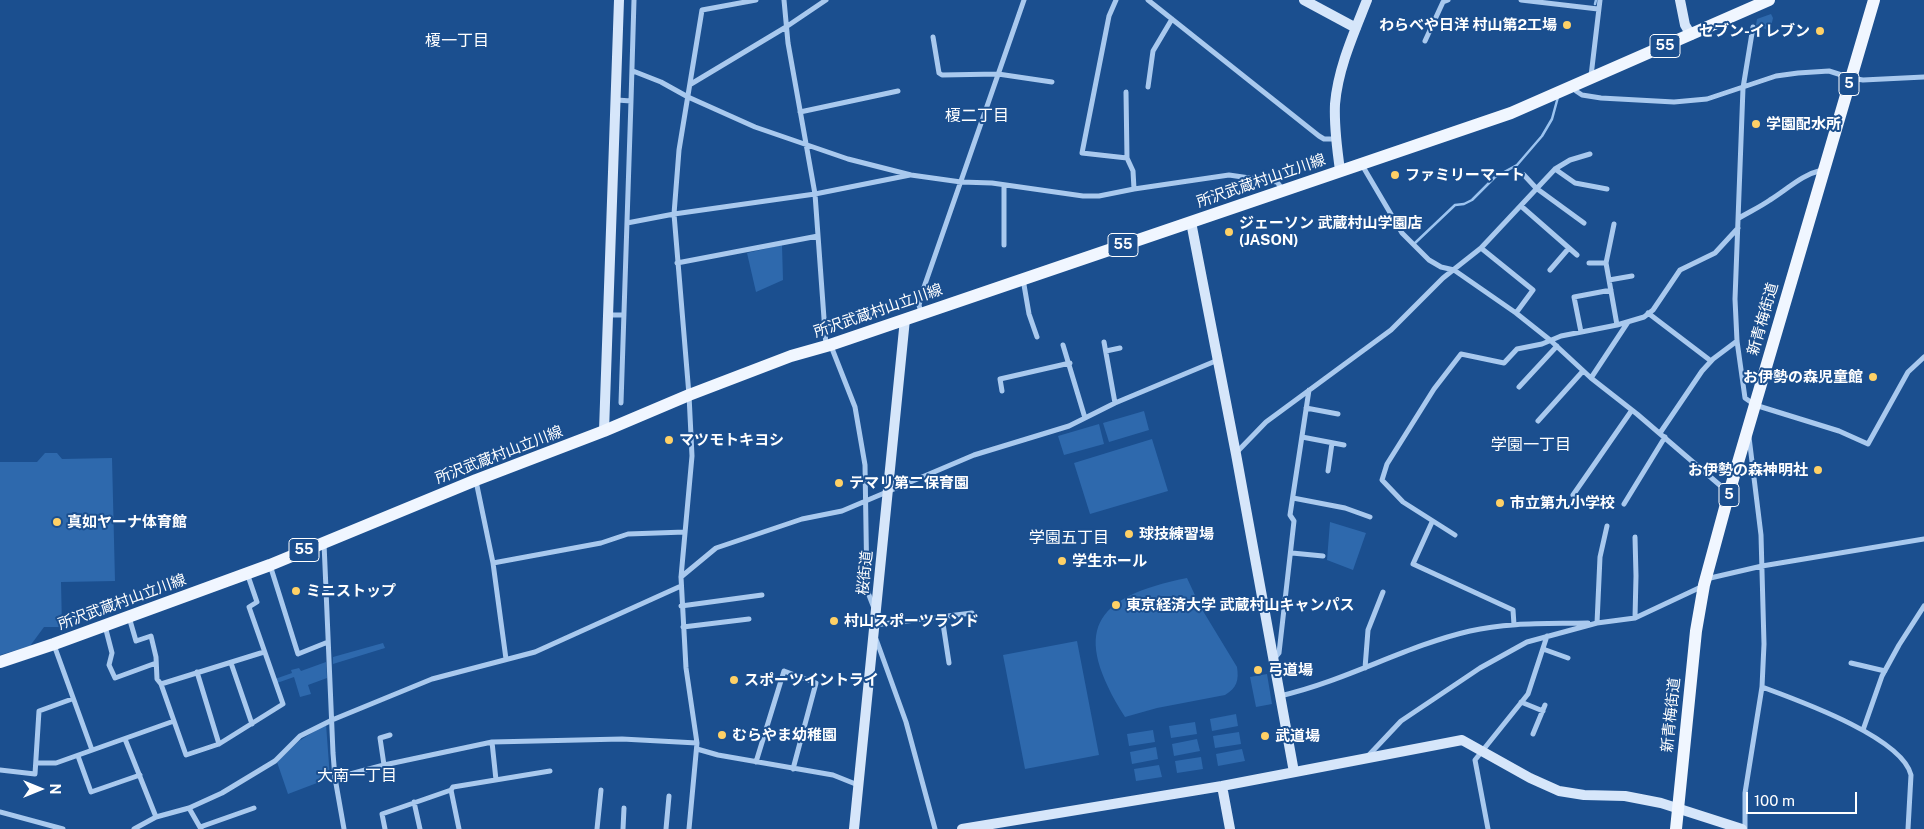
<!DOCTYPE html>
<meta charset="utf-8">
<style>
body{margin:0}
#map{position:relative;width:1924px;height:829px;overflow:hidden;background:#1b4f8f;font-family:"Public Sans",sans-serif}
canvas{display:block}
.north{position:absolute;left:15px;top:764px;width:50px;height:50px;-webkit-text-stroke:4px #1b4f8f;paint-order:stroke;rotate:90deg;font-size:14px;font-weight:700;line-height:20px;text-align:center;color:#fff}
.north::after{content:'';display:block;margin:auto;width:18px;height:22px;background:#fff;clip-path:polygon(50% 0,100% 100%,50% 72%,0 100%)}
.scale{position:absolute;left:1746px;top:792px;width:111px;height:22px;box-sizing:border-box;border:2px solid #fff;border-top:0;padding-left:6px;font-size:15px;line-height:18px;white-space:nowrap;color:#fff;-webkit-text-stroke:4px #1b4f8f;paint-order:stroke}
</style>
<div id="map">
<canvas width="1924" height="829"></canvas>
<div class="north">N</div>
<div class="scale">100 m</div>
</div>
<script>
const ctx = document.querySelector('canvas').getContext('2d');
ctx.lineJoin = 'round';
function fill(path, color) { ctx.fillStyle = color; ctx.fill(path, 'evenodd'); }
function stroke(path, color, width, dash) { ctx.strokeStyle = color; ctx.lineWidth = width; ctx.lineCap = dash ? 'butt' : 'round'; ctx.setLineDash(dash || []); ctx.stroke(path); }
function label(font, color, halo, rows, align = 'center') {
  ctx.font = font + ' "Public Sans","Noto Sans JP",sans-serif'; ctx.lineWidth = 4; ctx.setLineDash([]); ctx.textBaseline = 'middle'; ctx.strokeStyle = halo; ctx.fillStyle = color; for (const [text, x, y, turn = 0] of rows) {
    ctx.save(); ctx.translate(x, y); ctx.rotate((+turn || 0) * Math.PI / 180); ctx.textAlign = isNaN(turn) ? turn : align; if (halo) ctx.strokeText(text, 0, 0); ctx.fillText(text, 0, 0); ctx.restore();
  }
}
fill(new Path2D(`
 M1771 14 1773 18 1770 31 1756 25 1757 19Z
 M782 245 783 280 756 292 747 253Z
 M1144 411 1149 430 1109 442 1103 423Z
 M1099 424 1104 444 1064 455 1058 436Z
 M1152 439 1168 491 1090 514 1074 463Z
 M45 453H57L62 459 112 458 115 581 61 582 62 627H44L30 646 0 655V462H37Z
 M1330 522 1366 533 1353 570 1327 560Z
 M1187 578 1200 606 1237 667C1239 680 1237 688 1225 695L1157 708 1125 717C1071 631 1092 597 1187 578Z
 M1077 641 1099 755 1025 769 1003 655Z
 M383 643 385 648 333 664V657Z
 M326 662 327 678 308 685 311 694 300 697 294 677 277 683 275 679 292 673 291 670 299 668 301 671Z
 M1267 674 1272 704 1256 707 1250 677Z
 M1236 714 1238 726 1212 731 1210 719Z
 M1195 722 1197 734 1171 738 1169 726Z
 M326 724 330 778 288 794 277 762 299 741Z
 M1153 730 1155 742 1129 746 1127 734Z
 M1239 732 1241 744 1215 748 1213 736Z
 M1197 739 1200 751 1174 756 1172 744Z
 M1156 747 1158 759 1132 764 1130 752Z
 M1242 749 1245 761 1218 766 1216 754Z
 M1201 757 1203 769 1177 773 1175 761Z
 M1159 765 1162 777 1136 781 1134 769Z`), '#2e69ad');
stroke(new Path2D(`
 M1595 4 1596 0
 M1415 243 1455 205 1464 204 1472 200 1495 177 1517 165 1542 136 1552 119 1558 97`), '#9cc4f0', 2.5);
stroke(new Path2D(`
 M784 0 788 43 815 194 826 346
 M1116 0 1109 16 1082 153 1127 158 1133 171 1134 189
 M1148 0 1319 136 1324 139H1336
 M1521 0 1598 9
 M1753 27 1743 88 1735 299 1737 341 1745 398 1755 405 1839 431 1868 444 1908 372 1924 357
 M933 37 939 73 942 75 998 74 1052 82
 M1425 41 1443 2 1448 0
 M633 71 661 82 688 97 755 127 848 159 911 175 961 182 992 183 1083 196H1099L1134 189 1229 175 1277 182 1283 190
 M1591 76 1600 0
 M691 84 786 27 826 0
 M1148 87 1153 51 1172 19
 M1574 87 1576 91 1582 95 1601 98 1674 102 1707 99 1776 76 1798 73 1829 71 1851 78 1863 80 1924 77
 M1126 92 1127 158
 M617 100 631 101 634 0
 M800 112 898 91
 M1362 165 1402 233 1429 260 1441 267 1454 270 1516 313 1550 340 1591 378 1637 414 1729 493
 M1555 169 1575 183 1607 189
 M1524 175 1536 188 1584 223
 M1004 185V245
 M1521 206 1569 248 1550 270
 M1739 218C1749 212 1760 207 1770 200 1788 189 1801 175 1822 170
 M627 223 674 214 815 194 910 175
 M1614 224 1606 263 1617 325
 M1481 248 1533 290 1516 313
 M1569 248 1577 255
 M677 263 818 236
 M1589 263H1606
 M1023 279 1029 314 1037 337
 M1609 280 1632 276
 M921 313 919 305 923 290 1024 0
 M1648 313 1711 361
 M609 315H624
 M1581 332 1574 297 1611 290
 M1104 342 1115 403
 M1063 345 1085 418
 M831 346 855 407 865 465 867 590 874 608
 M1106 351 1120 348
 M1591 378 1628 322
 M1519 387 1557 346
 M1002 391 1000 379 1070 363
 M621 403 631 101
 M1306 408 1338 414
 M1538 421 1583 371
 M1660 433 1702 371 1713 359 1737 341
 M1302 437 1344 445
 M1236 453 1266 422 1391 330 1443 278 1481 248 1555 169 1570 160 1590 154
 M1328 471 1332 443
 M476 481 493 563 506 659
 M1573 495 1632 410
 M1293 498 1345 508 1370 517
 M1624 504 1665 437
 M1432 522 1413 564 1513 610 1514 625
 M1455 535 1403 502 1382 480 1387 464 1434 389 1461 354 1504 363 1517 349 1542 344 1561 336 1617 325 1644 317 1653 310 1680 270 1715 253 1738 228
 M324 543 333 753 335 778 344 829
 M1292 553 1323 556
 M493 563 601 543 628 534 685 532
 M270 565 298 654 328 642
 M681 577 716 548 802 519 842 511 974 455 1069 426 1115 403 1218 360
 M1706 579 1762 566 1924 539
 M681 606 762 595
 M129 617 136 641 151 636 156 657 157 679 161 684
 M942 617 949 663
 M1635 618 1636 576 1635 537
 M1597 623 1600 557 1607 526
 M875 625 972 613
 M105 626 112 653 109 665 115 678 156 663
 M683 627 749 619
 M876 639 906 722 935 829
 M54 645 92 750
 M1543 649 1568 658
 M1274 659 1279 653 1294 521 1290 515 1309 390
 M231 663 252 724
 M1851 663 1885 671
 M1365 668 1368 630 1383 592
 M197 672 219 744
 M1762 687C1797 700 1902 737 1911 775L1908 829
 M1280 696C1346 681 1405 646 1470 631 1508 622 1549 624 1588 623
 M1521 702 1543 711
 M174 721 161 684 264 652
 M1863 730 1882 676 1899 645 1924 606
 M1533 734 1545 705
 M125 739 156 817
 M492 742 496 780
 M697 749 718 755 833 775 858 785
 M78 756 91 792 140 775
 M1368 756 1401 721 1480 668 1527 642 1597 623 1635 618 1701 587
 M756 762 784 671 816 683 793 769
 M36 763H56L174 721 186 755 219 744 283 704 249 607 257 602 247 573
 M384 765 380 738 390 735
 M0 770 35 774 39 711 72 699
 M335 778 384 765 492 742 622 739 697 743
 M451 790 459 829
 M414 802 420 829
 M189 808 201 829
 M0 812 63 829
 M200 827 254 808
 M134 829 156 817 189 808 222 793 275 761 300 736 332 720 432 679 535 652 681 586
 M385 829 382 814 451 790 453 787 550 771
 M597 829 601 790
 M623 829 624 808
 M666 829 669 796
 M689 829 697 743 686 668 681 577 692 456 689 395 674 214 679 150 702 10 756 0
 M1488 829 1475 760 1528 694 1547 636
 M1745 829V793L1762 687 1764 644 1761 535 1749 437`), '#a9c9ee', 5);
stroke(new Path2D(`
 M1304 0 1356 28
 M1680 0 1685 25 1691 35
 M1340 170C1337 149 1334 126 1335 104 1338 68 1354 33 1367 0
 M1191 222 1236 454 1294 772
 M604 431 619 0
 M1222 786 1230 829
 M854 829 905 319
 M962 829 1222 786 1462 740 1530 778 1559 791 1584 795 1625 796 1661 803 1742 829`), '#d6e6fa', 10);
stroke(new Path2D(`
 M0 662 54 644 270 565 476 480 604 431 689 395 791 356 830 345 1511 113 1769 0
 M1676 829 1696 631 1704 585 1729 493 1874 0`), '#f0f6ff', 12);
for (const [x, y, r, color] of [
 [1567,25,5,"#ffd166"],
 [1820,31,5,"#ffd166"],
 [1756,124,5,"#ffd166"],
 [1395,175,5,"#ffd166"],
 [1229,232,5,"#ffd166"],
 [1873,377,5,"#ffd166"],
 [669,440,5,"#ffd166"],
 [1818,470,5,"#ffd166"],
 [839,483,5,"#ffd166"],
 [1500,503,5,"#ffd166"],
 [57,522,5,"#ffd166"],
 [1129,534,5,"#ffd166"],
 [1062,561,5,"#ffd166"],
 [296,591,5,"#ffd166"],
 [1116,605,5,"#ffd166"],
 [834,621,5,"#ffd166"],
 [1258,670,5,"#ffd166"],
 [734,680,5,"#ffd166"],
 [722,735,5,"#ffd166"],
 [1265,736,5,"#ffd166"]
]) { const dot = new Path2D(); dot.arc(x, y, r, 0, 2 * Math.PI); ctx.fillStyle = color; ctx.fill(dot); stroke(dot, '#1b4f8f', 2); }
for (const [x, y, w] of [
 [1665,46,30],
 [1849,84,20],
 [1123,245,30],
 [1729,495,20],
 [304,550,30]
]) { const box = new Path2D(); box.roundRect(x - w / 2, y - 11.5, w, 23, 4); ctx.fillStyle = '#1b4f8f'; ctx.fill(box); stroke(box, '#fff', 1); }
label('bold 14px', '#fff', null, [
 ["55",1665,46],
 ["5",1849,84],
 ["55",1123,245],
 ["5",1729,495],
 ["55",304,550]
]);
label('bold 15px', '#fff', '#1b4f8f', [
 ["わらべや日洋 村山第2工場",1557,25,"right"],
 ["セブン-イレブン",1810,31,"right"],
 ["学園配水所",1766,124],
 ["ファミリーマート",1405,175],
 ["ジェーソン 武蔵村山学園店",1239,223],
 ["(JASON)",1239,240],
 ["お伊勢の森児童館",1863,377,"right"],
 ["マツモトキヨシ",679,440],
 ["お伊勢の森神明社",1808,470,"right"],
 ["テマリ第二保育園",849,483],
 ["市立第九小学校",1510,503],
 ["真如ヤーナ体育館",67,522],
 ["球技練習場",1139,534],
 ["学生ホール",1072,561],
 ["ミニストップ",306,591],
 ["東京経済大学 武蔵村山キャンパス",1126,605],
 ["村山スポーツランド",844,621],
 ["弓道場",1268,670],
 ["スポーツイントライ",744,680],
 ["むらやま幼稚園",732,735],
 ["武道場",1275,736]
], 'left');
label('15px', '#fff', '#1b4f8f', [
 ["所沢武蔵村山立川線",1261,181,-19],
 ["所沢武蔵村山立川線",878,311,-19],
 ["新青梅街道",1763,319,-74],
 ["所沢武蔵村山立川線",499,455,-21],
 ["桜街道",865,573,-84],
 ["所沢武蔵村山立川線",122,602,-20],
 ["新青梅街道",1671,715,-84]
]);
label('16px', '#fff', '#1b4f8f', [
 ["榎一丁目",457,41],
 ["榎二丁目",977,116],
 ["学園一丁目",1531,445],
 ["学園五丁目",1069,538],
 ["大南一丁目",357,776]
]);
</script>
